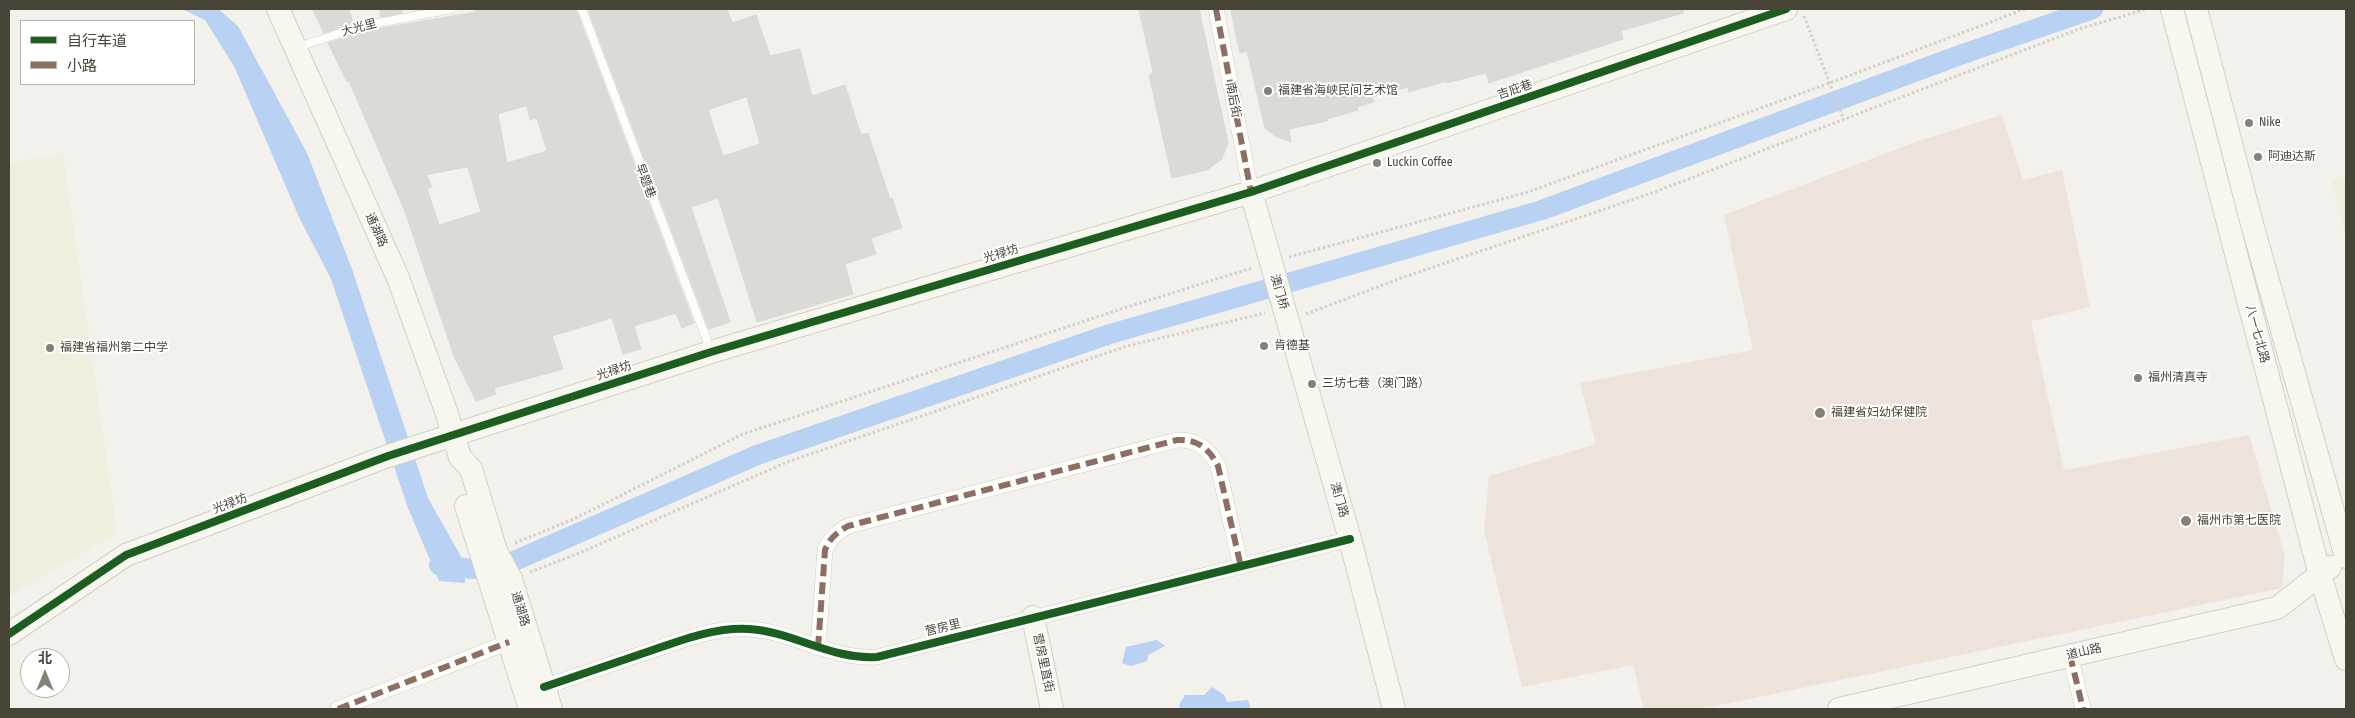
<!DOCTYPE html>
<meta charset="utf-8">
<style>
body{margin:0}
#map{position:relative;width:2355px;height:718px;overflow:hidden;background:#f2f1eb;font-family:"Fira Sans Condensed","Noto Sans SC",sans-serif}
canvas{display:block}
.frame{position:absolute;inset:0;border:10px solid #494536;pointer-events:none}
.legend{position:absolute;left:20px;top:20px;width:175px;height:65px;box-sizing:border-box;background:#fff;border:1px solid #b6b5af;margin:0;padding:6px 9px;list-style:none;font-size:15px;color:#494536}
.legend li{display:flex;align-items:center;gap:10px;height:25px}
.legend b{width:25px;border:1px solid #b6b5af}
.north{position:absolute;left:20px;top:648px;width:50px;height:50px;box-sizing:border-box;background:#fff;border:1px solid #b6b5af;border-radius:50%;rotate:0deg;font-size:14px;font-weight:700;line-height:20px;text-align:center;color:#494536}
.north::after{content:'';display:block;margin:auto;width:18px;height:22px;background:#848175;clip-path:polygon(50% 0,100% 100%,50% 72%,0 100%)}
</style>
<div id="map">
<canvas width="2355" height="718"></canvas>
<div class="frame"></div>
<ul class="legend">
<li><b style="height:6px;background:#1b5e20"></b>自行车道</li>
<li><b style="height:6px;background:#8d6e63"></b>小路</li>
</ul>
<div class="north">北</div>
</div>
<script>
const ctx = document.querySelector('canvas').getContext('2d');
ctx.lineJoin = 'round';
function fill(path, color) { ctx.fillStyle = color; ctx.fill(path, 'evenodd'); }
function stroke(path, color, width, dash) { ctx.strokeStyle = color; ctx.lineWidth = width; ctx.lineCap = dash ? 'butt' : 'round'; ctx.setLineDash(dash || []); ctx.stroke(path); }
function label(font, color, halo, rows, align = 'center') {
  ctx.font = font + ' "Fira Sans Condensed","Noto Sans SC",sans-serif'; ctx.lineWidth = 4; ctx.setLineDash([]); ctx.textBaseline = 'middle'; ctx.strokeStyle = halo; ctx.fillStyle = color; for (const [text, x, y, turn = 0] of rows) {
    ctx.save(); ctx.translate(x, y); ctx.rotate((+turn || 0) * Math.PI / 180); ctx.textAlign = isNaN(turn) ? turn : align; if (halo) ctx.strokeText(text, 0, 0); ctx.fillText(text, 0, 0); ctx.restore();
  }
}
fill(new Path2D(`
 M63 155 117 533 9 596V163Z
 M2346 178V236L2331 181Z`), '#f0eedd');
fill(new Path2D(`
 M2002 115 2023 180 2062 170 2090 307 2031 321 2064 470 2249 435 2285 556 2282 588 1701 709H1644L1633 665 1522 687 1484 531 1489 476 1596 444 1580 383 1753 350 1724 215 1918 141Z`), '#ede3db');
fill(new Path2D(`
 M182 9H218L238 26 307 153 352 269 428 498 464 562 465 583 439 581 408 508 331 279 299 217 234 66 205 20Z
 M1157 640 1165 646 1148 655 1147 661 1131 666 1122 663 1126 647Z
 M1212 687 1224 695 1227 702 1248 700 1251 709H1180L1179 705 1185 695H1204Z`), '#b9d1f3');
stroke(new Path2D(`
 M439 565 472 569 505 565 757 455 1110 334 1542 210 1960 55 2093 9`), '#b9d1f3', 20);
const building = new Path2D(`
 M313 9H349L353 23 324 33Z
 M380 9H402V13L381 17Z
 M475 9H576L694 323 682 328 676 313 634 326 641 349 623 354 612 318 552 336 563 369 494 388 496 394 476 401 454 356 404 209 349 81 347 82 328 43 365 31 476 12ZM527 106 530 120 537 118 547 151 507 163 498 114ZM468 167 481 212 439 225 427 189 432 187 427 175Z
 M588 9H727L732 23 756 15 770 56 800 49 812 96 845 85 861 135 868 133 890 199 892 198 902 228 871 238 876 254 845 264 853 294 757 322 718 198 691 207 730 322 709 329ZM747 97 760 144 723 156 708 110Z
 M1139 9H1199L1228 142 1222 159 1207 170 1172 178 1149 75 1153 73Z
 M1231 9H1683V13L1621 31 1623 39 1489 83 1486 73 1447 83V81L1409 92 1408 87 1372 97 1374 102 1357 107 1358 110 1327 119V121L1289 129 1291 142 1275 136 1265 128 1247 51 1240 53Z`);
fill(building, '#dcdad4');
stroke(building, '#dad9d1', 1);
const lane = new Path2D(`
 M582 9 711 351
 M298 47 362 26 452 9`);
const street = new Path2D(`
 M1216 9 1251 192
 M818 648 825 550C830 538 836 533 848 526L1177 440C1197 439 1209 448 1218 466L1241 567
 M2070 655 2083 709
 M544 687C576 676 609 665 641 654 675 643 711 627 748 629 792 631 831 660 877 657L1350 539
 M338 709 509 642`);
const secondary = new Path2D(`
 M278 9 398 278 446 411 460 457 471 469 496 551 511 579 551 709
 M2172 9 2320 575 2346 659
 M2196 9 2252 224 2346 557
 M1251 192 1350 539 1394 709
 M466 506 530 709
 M1033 617 1052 709
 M9 634 126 555 388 456 711 352 1251 192 1786 9
 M1839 709 2277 608 2330 567`);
stroke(lane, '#d0cfc9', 9);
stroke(street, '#d0cfc9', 16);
stroke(secondary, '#d2d1c2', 24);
stroke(new Path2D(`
 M1804 16 1844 120
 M1289 257 1525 193 1830 83 2025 9
 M1306 314 1404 277 1652 193 2079 29 2147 9
 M515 543 576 518 743 434 1124 308 1252 268
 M530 572 577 554 787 462 1127 346 1265 313`), '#d2d1ca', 3, [2.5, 2.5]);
stroke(lane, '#fdfdfc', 8);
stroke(street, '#fdfdfc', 15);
stroke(secondary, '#f7f6ef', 22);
stroke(new Path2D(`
 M1216 9 1251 192
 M818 648 825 550C830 538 836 533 848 526L1177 440C1197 439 1209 448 1218 466L1241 567
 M2070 655 2083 709
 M338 709 509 642`), '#8d6e63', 6, [12, 6]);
stroke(new Path2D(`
 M9 634 126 555 388 456 711 352 1251 192 1786 9
 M544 687C576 676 609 665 641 654 675 643 711 627 748 629 792 631 831 660 877 657L1350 539`), '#1b5e20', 8);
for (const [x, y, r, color] of [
 [1268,91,5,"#848175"],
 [2249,123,5,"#848175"],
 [2258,157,5,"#848175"],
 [1377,163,5,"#848175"],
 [1264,346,5,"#848175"],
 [50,348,5,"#848175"],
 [2138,378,5,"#848175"],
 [1312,384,5,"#848175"],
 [1820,413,6,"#848175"],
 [2186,521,6,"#848175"]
]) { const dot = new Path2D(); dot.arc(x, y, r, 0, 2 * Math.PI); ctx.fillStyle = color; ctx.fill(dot); stroke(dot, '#fff', 2); }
label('12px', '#494536', '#fff', [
 ["大光里",359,28,-15],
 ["吉庇巷",1515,90,-19],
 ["南后街",1233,100,79],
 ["早题巷",645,181,69],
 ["通湖路",376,230,66],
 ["光禄坊",1001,254,-17],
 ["澳门桥",1279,292,74],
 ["八一七北路",2257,334,75],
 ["光禄坊",614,371,-18],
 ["澳门路",1339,500,74],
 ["光禄坊",230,504,-21],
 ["通湖路",520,609,73],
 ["营房里",943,628,-14],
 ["道山路",2084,652,-13],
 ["营房里直街",1043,663,78]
]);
label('12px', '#494536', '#fff', [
 ["福建省海峡民间艺术馆",1278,91],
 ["Nike",2259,123],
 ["阿迪达斯",2268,157],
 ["Luckin Coffee",1387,163],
 ["肯德基",1274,346],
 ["福建省福州第二中学",60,348],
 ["福州清真寺",2148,378],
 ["三坊七巷（澳门路）",1322,384],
 ["福建省妇幼保健院",1831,413],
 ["福州市第七医院",2197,521]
], 'left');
</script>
